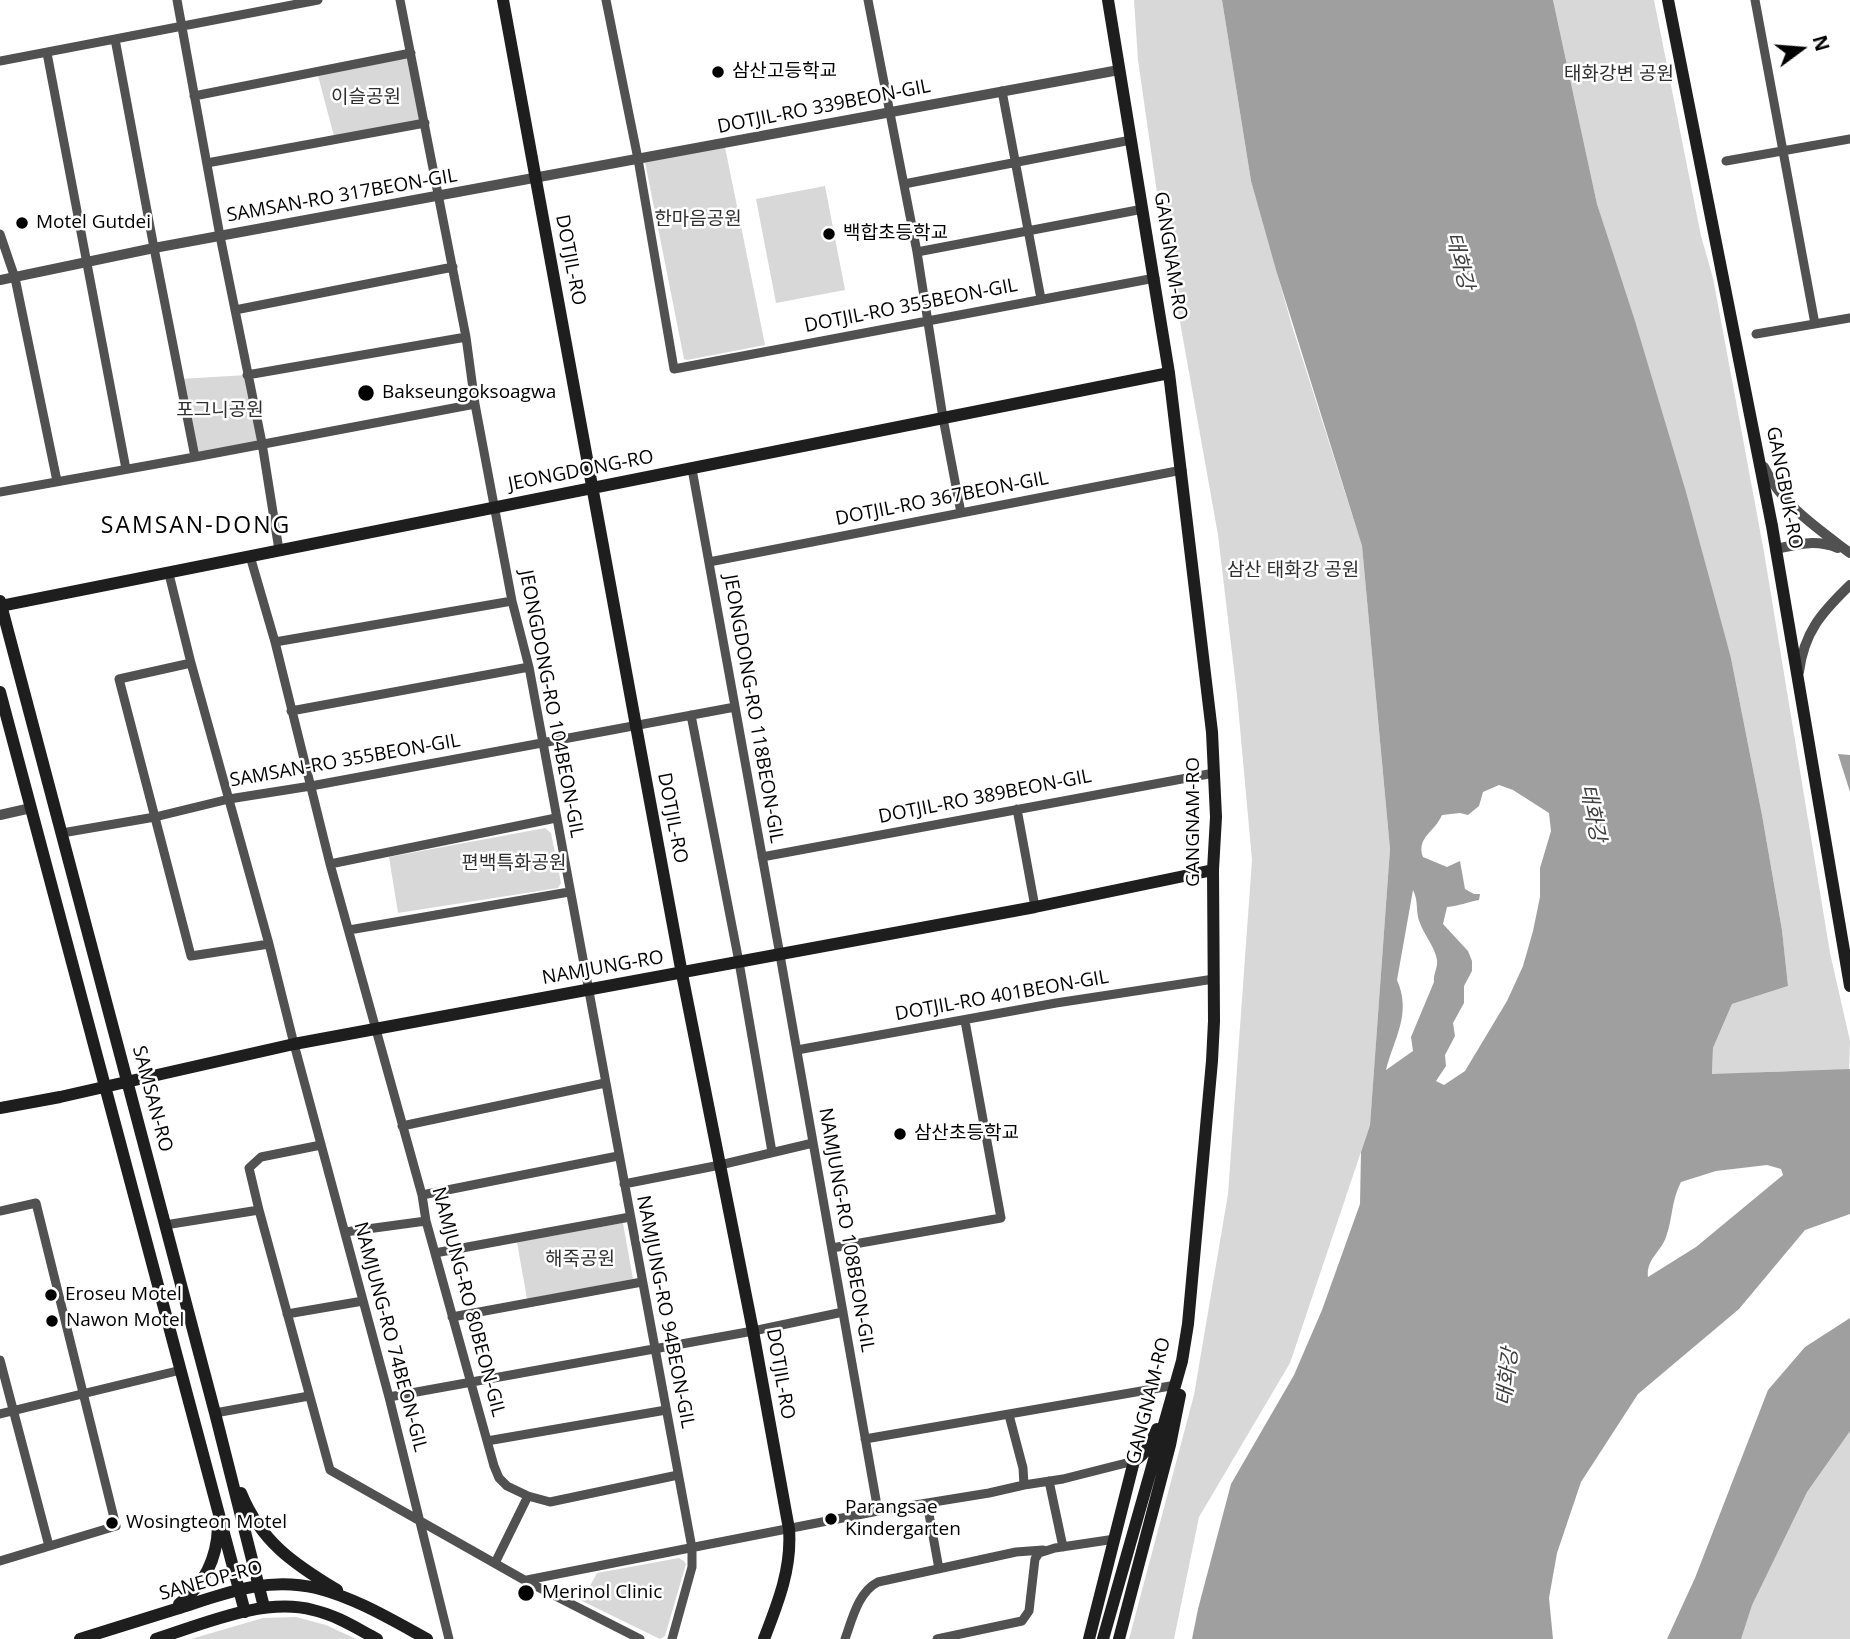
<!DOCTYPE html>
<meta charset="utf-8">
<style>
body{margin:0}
#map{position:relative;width:1850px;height:1639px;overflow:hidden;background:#fff;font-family:"Open Sans",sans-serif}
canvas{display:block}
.north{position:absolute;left:1766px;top:14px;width:70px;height:70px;-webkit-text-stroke:5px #fff;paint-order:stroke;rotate:74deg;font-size:19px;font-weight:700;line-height:28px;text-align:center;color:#000}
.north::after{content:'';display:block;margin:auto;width:24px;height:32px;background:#000;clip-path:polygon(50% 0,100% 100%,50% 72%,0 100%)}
</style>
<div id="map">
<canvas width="1850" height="1639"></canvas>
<div class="north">N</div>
</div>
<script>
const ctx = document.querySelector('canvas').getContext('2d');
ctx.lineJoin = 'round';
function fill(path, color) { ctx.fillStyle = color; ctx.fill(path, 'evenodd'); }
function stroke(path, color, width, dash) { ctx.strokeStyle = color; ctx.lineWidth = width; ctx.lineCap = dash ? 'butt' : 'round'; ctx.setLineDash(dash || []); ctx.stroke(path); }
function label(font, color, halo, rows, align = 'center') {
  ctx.font = font + ' "Open Sans","Noto Sans KR",sans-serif'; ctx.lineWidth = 5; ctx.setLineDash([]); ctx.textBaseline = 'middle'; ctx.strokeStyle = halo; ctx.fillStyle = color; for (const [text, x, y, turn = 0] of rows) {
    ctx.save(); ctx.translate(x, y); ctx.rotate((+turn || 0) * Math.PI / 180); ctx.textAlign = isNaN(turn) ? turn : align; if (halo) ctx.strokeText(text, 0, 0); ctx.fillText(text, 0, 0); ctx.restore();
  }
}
fill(new Path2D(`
 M1134 0H1222L1251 181 1292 326 1362 546 1390 849 1370 1125 1290 1363 1199 1517 1174 1639H1129L1194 1395 1228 1194 1252 860 1237 695 1218 535 1157 193 1138 60Z
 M1553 0H1654L1701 236 1713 278 1764 552 1830 953 1850 1041 1849 1071H1786L1712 1075 1713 1048 1732 1004 1788 986 1782 930 1762 815 1731 658 1597 204Z
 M411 53 425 123 335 140 317 72Z
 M725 147 765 345 687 360 684 359 645 162Z
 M825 186 845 290 776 303 756 199Z
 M247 375 262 443 195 457 179 379Z
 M545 828 551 833 561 883 558 888 398 913 389 857Z
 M623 1223 633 1279 527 1299 517 1242Z
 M1850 1414V1639H1728L1793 1502Z
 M679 1558 684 1561 686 1564 665 1636 660 1639 582 1601 597 1573Z
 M296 1617 326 1625 356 1639H191L263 1618Z`), '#d8d8d8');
fill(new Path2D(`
 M1222 0H1553L1597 204 1635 321 1686 492 1731 658 1762 815 1782 930 1788 986 1732 1004 1713 1048 1712 1074 1850 1069V1214L1805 1230 1739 1309 1638 1394 1581 1482 1557 1553 1549 1598 1553 1639H1192L1198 1609 1231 1484 1294 1375 1322 1310 1360 1204 1361 1152 1370 1125 1390 849 1362 546 1276 270 1251 181ZM1499 785 1513 790 1549 813 1551 831 1540 868V897L1533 931 1523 966 1507 1001 1465 1071 1444 1085 1436 1081 1446 1066 1445 1055 1455 1036 1453 1023 1464 1003V986L1472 971V961L1468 951 1443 924 1447 907C1459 906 1468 902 1479 900L1480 894H1474L1465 889 1460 861 1447 867 1423 857C1416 837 1435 832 1442 815L1460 813 1468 815 1479 806 1483 792ZM1413 890C1419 901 1415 912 1420 923 1424 935 1435 947 1437 960 1438 968 1433 974 1434 982L1411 1037 1413 1051 1386 1070C1394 1038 1412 1014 1397 980ZM1767 1165 1781 1169 1783 1175 1696 1247 1648 1277C1646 1259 1661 1252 1666 1237 1673 1218 1671 1201 1681 1182L1716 1171Z
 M1838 754 1850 755V792Z
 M1850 1318V1431L1807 1492 1752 1605 1741 1639H1667L1695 1578 1768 1390 1805 1347Z`), '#9f9f9f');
stroke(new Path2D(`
 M177 0 220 236 262 443 279 550
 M400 0 466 337 475 404 512 601 529 667 692 1548V1567L672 1639
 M606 0 638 159 674 369 1155 278
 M868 0 917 252 943 418 961 513
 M1755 0 1815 324
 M115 39 154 248 195 457
 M47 53 126 469
 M0 61 318 0
 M1002 91 1041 299
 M194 96 411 53
 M1726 161 1850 139
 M207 163 425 123
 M904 184 1131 140
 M0 234 15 278 57 481
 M917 252 1143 209
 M235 310 453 267
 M1756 334 1850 318
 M247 375 466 337
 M692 469 780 955 878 1511
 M0 492 195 457 475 404
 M250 556 275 642 330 864 422 1195 426 1221 494 1466 499 1478 507 1486 528 1496 550 1502 678 1475
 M709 562 1182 470
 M169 574 191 663 269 944 294 1044 389 1397 449 1639
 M275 642 512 601
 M191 663 119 679 191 956 269 944
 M291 711 529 667
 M691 715 739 962 772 1152
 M1017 809 1035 907
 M62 833 155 817 229 799 311 786 735 707
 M762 857 1214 773
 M330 864 556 818
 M349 930 569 892
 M797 1050 1056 1003 1214 979
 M402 1126 605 1083
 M624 1184 720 1165 813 1143
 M422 1195 618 1156
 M259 1210 249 1168 261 1157 321 1145
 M0 1211 36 1203 116 1526 0 1561
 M165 1225 259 1210 330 1470 526 1581 640 1639
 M345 1232 426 1221
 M832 1248 1001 1218 965 1021
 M435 1253 630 1217
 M287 1314 363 1301
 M452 1317 642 1282
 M0 1360 49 1546
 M389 1397 753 1331 843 1312
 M215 1413 309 1396
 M0 1414 181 1370
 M865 1439 1176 1385
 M487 1441 666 1410
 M1049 1481 1063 1547
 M1024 1485 1063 1479 1134 1461
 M927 1503 939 1569
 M495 1563 528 1496
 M527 1580 878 1511 989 1493 1024 1485 1023 1468 1009 1415
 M845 1639C852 1620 858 1592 878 1582L1016 1552 1043 1550
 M937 1639 1022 1621 1029 1611 1035 1559 1039 1553 1055 1548 1115 1539`), '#515151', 9);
stroke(new Path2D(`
 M0 280 154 248 1119 70
 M1764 467C1782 505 1817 528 1850 553
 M1776 549C1798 544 1816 539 1838 548
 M1799 672C1804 632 1822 612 1850 585
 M0 815 31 808`), '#515151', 10);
stroke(new Path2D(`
 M503 0 636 726 682 974 753 1331 789 1529C792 1568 778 1603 764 1639
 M1668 0 1772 526 1850 986
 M0 601 215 1413 264 1607
 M0 606 1169 373
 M0 692 245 1612
 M0 1108 60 1097 294 1044 1035 907 1213 870
 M241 1493C261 1542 294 1564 337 1590
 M179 1604C204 1585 217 1559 218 1527
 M80 1639C112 1629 144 1619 176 1609 224 1594 266 1576 316 1588 356 1598 392 1620 427 1639
 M156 1639C203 1624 264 1597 313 1610 336 1615 356 1628 377 1639
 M1089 1639 1134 1461C1146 1454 1152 1442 1157 1429
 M1103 1639 1182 1361 1188 1324 1212 1061 1214 1021 1213 870 1216 817 1212 732 1169 373 1108 0
 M1119 1639 1170 1445 1180 1395`), '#1e1e1e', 12);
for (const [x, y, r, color] of [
 [718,72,7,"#000"],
 [22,223,7,"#000"],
 [829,234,7,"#000"],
 [366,393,9,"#000"],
 [900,1134,7,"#000"],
 [51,1295,7,"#000"],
 [52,1321,7,"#000"],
 [831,1519,7,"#000"],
 [112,1523,7,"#000"],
 [526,1593,9,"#000"]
]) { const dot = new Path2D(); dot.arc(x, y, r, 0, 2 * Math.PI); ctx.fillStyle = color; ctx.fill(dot); stroke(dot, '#fff', 2.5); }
label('19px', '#000', '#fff', [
 ["삼산고등학교",732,72],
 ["Motel Gutdei",36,223],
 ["백합초등학교",843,234],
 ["Bakseungoksoagwa",382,393],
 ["삼산초등학교",914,1134],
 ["Eroseu Motel",65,1295],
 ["Nawon Motel",66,1321],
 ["Parangsae",845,1508],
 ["Kindergarten",845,1530],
 ["Wosingteon Motel",126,1523],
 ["Merinol Clinic",542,1593]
], 'left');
label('19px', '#2f2f2f', '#fff', [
 ["태화강변 공원",1619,75],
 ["이슬공원",366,98],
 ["한마음공원",698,220],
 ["포그니공원",220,411],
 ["삼산 태화강 공원",1293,571],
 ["편백특화공원",514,864],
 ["해죽공원",580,1260]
]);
label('19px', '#000', '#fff', [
 ["DOTJIL-RO 339BEON-GIL",824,107,-11],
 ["SAMSAN-RO 317BEON-GIL",342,196,-10],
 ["GANGNAM-RO",1170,256,81],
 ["DOTJIL-RO",570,260,79],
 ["DOTJIL-RO 355BEON-GIL",911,306,-11],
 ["JEONGDONG-RO",581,471,-11],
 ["GANGBUK-RO",1784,488,79],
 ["DOTJIL-RO 367BEON-GIL",942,499,-11],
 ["JEONGDONG-RO 104BEON-GIL",551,704,79],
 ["JEONGDONG-RO 118BEON-GIL",753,709,80],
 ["SAMSAN-RO 355BEON-GIL",345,761,-10],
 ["DOTJIL-RO 389BEON-GIL",985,797,-11],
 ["DOTJIL-RO",672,818,79],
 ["GANGNAM-RO",1194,822,-90],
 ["NAMJUNG-RO",603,968,-10],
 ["DOTJIL-RO 401BEON-GIL",1002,996,-10],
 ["SAMSAN-RO",152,1099,75],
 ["NAMJUNG-RO 108BEON-GIL",846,1230,80],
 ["NAMJUNG-RO 80BEON-GIL",468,1302,75],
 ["NAMJUNG-RO 94BEON-GIL",665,1312,79],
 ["NAMJUNG-RO 74BEON-GIL",390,1337,75],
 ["DOTJIL-RO",780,1374,80],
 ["GANGNAM-RO",1149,1401,-76],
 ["SANEOP-RO",211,1581,-15]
]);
label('italic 21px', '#404040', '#fff', [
 ["태화강",1459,261,76],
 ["태화강",1592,813,79],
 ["태화강",1508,1377,-83]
]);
ctx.letterSpacing = '2px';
label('23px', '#000', '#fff', [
 ["SAMSAN-DONG",196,526]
]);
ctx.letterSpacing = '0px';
</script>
